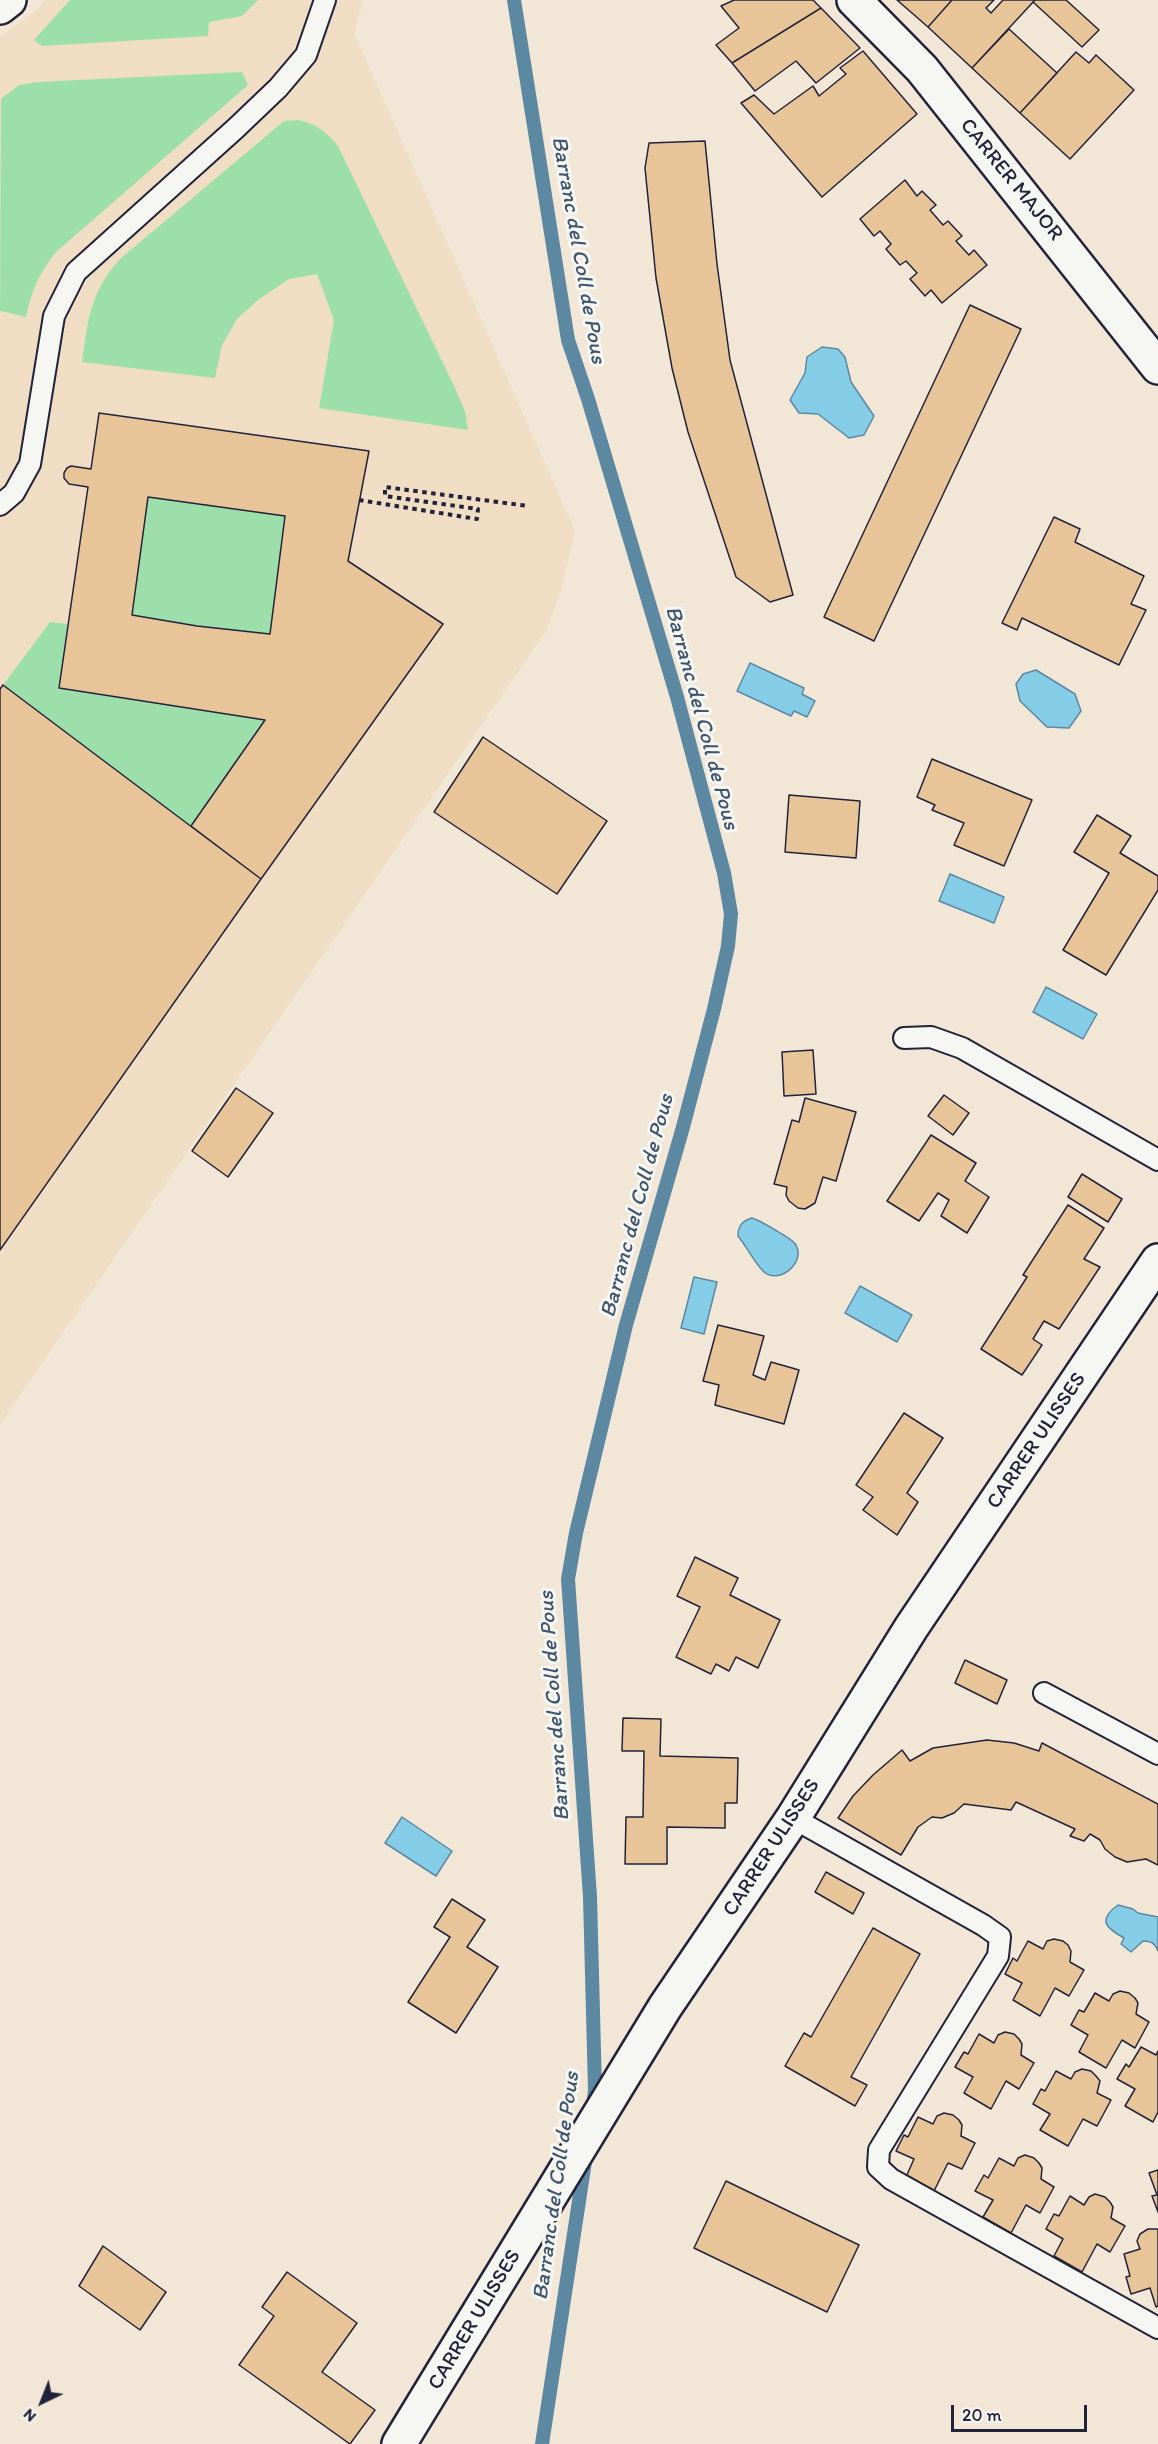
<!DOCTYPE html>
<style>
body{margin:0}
#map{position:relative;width:1158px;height:2444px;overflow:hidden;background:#f2e7d7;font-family:Itim,sans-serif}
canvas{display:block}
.north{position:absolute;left:12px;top:2372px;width:60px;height:60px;-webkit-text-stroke:4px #f6f6f2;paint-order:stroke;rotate:223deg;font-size:16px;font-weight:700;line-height:24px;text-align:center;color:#22223b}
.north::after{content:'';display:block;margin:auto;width:21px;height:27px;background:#22223b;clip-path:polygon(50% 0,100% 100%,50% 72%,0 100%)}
.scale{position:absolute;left:951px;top:2405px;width:136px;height:27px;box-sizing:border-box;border:3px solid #22223b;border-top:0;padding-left:8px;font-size:18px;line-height:21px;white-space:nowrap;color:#22223b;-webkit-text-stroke:4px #f6f6f2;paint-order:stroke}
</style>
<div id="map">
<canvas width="1158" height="2444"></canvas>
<div class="north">N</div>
<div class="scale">20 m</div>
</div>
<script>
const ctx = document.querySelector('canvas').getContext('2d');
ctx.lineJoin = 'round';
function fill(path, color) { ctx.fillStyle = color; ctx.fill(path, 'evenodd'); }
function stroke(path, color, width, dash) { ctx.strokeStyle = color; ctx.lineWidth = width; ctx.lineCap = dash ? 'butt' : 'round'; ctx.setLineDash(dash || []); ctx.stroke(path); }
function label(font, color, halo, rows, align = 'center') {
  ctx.font = font + ' Itim,sans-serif'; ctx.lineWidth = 6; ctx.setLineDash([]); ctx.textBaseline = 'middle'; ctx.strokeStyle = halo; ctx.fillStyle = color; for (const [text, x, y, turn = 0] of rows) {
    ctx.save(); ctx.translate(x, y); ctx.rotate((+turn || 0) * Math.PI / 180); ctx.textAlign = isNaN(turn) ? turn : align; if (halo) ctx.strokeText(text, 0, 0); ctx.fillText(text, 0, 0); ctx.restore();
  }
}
fill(new Path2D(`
 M45 0H363L354 33 575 531 562 587 546 631 0 1424V37L38 9Z`), '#efddc4');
fill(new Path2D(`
 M70 0H258L242 16 209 22 208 36 42 46 34 40Z
 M242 72 248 85 56 252C39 274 32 289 26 317L0 311 1 99 19 85 38 82Z
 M298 120C317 124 325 131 338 146L456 390 465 411 468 430 319 408 334 320 317 274 289 279 259 299 237 319 222 345 215 378 82 362C88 320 90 292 120 259L284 121Z
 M148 497 285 516 270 634 197 626 132 615Z
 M50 622 68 624 59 688 265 720 191 826 3 685Z`), '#9ddfaa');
const water = new Path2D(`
 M822 347 838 349 845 357 851 382 874 416 864 435 849 438 818 414 799 413 790 400 805 373 807 357Z
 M750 663 804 688 802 694 815 701 807 717 794 711 791 716 737 691Z
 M1036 670 1075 694 1081 711 1069 728 1047 727 1020 701 1016 684 1023 674Z
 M950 874 1004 897 994 923 939 901Z
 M1046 987 1097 1014 1083 1039 1033 1012Z
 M752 1218C761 1221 768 1226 777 1231 783 1235 792 1239 796 1245 806 1263 778 1286 763 1271 754 1262 747 1247 738 1236 738 1226 742 1221 752 1218Z
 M694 1277 717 1282 704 1334 681 1328Z
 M860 1286 912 1315 897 1342 845 1313Z
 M402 1817 452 1851 436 1876 385 1843Z
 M1118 1905 1133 1909 1138 1913 1158 1917V1951C1155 1943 1151 1941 1143 1941L1131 1952 1121 1944 1124 1938C1106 1928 1097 1920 1118 1905Z`);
fill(water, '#85cce6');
stroke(water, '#5d88a2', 1.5);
stroke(new Path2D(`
 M514 0 568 340 588 399 677 697 724 873 731 914 728 946 714 1009 683 1127 626 1325 576 1533 568 1579 590 1897 595 2090 593 2106
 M542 2444 586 2155`), '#5d88a2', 14);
const building = new Path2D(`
 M734 0H813L821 8 732 63 716 45 739 28 721 6Z
 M897 0H952L928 27Z
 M952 0H994L986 8 991 13 1003 0H1035L972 68 928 27Z
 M1035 0H1066L1099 30 1082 47 1033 2Z
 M821 8 860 48 816 83 796 61 755 91 732 63Z
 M1009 29 1057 73 1020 113 972 68Z
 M863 51 917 114 822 197 741 103 754 95 774 114 813 86 819 96 846 74 840 68Z
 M1076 52 1089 63 1096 55 1134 90 1070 159 1020 113Z
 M705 141 717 264 730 360 793 595 770 602 736 577 688 432 672 368 656 278 645 168 649 143Z
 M905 180 917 196 922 191 936 205 930 210 943 225 948 221 962 236 956 241 969 255 974 250 987 265 942 303 931 290 925 296 910 279 917 273 906 261 900 265 886 249 891 244 880 231 874 236 860 219Z
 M970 305 1021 329 874 641 824 617Z
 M99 413 369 451 348 561 443 624 261 879 191 826 265 720 59 688 88 487 69 484 64 478V473L67 468 71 466 91 469ZM148 497 285 516 270 634 197 626 132 615Z
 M1054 517 1080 529 1075 542 1144 576 1131 604 1146 610 1119 665 1022 618 1017 630 1002 623Z
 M3 685 261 879 0 1250V689Z
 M483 737 607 821 557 894 434 812Z
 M932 759 1032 800 1004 866 954 845 964 823 932 810 935 805 917 797Z
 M789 795 860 801 856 858 785 852Z
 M1097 815 1131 836 1120 853 1158 876V890L1106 975 1063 950 1109 873 1074 852Z
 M813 1050 816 1094 784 1096 782 1052Z
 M236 1088 273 1113 228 1177 192 1151Z
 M944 1095 969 1113 953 1135 928 1116Z
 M805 1098 856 1112 836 1181 823 1177 815 1203 805 1209 798 1208 789 1201 786 1195 787 1187 774 1184 792 1120 799 1122Z
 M931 1135 976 1163 965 1181 989 1197 967 1233 941 1216 949 1200 938 1193 919 1221 887 1201Z
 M1082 1174 1122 1199 1108 1222 1068 1197Z
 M1068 1205 1104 1228 1084 1259 1100 1267 1059 1329 1044 1321 1033 1339 1042 1345 1022 1375 981 1349 1027 1277 1023 1275Z
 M718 1325 764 1336 753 1375 765 1380 771 1362 799 1370 784 1424 715 1405 719 1385 703 1381Z
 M904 1413 943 1438 907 1493 918 1502 897 1535 863 1510 873 1497 856 1485Z
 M695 1557 738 1578 730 1595 780 1620 758 1668 736 1657 729 1671 716 1664 711 1674 676 1657 700 1607 677 1596Z
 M965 1660 1007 1680 997 1704 955 1683Z
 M623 1718 661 1719 660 1756 738 1758 737 1803H725V1828L667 1827V1864H625L626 1817H643L644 1751H622Z
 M987 1740 1014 1743 1039 1751 1042 1743 1158 1804V1865L1146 1859 1127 1862 1115 1857 1105 1849 1100 1840 1090 1834 1084 1841 1070 1836 1075 1829 1016 1802 1011 1810 964 1804 954 1813 942 1818 932 1817 918 1827 901 1855 838 1818 853 1796 873 1775 902 1750 910 1761 933 1748Z
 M826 1872 864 1893 853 1914 815 1892Z
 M452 1899 485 1920 467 1947 498 1967 456 2033 408 2002 450 1937 434 1927Z
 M873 1928 920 1954 851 2077 867 2085 855 2106 785 2066 804 2033 811 2037Z
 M1054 1939 1063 1941 1068 1945 1071 1951 1070 1962 1084 1970 1069 1996 1055 1988 1040 2016 1013 2000 1022 1983 1005 1974 1013 1958 1017 1961 1028 1941 1043 1949 1047 1941Z
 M1120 1991 1129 1993 1135 1998 1138 2003 1136 2014 1149 2022 1135 2048 1122 2040 1106 2068 1079 2052 1088 2035 1071 2025 1079 2010 1084 2012 1095 1993 1109 2001 1113 1994Z
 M1005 2032 1014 2034 1019 2039 1022 2044 1021 2055 1034 2063 1019 2089 1006 2081 991 2109 964 2093 973 2077 955 2067 964 2052 968 2054 979 2034 994 2043 998 2035Z
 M1141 2047 1156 2055 1158 2051V2112L1153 2122 1125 2106 1135 2089 1117 2079 1126 2064 1129 2067Z
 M1082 2069 1091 2071 1096 2076 1100 2081 1097 2093 1111 2100 1097 2126 1083 2119 1068 2146 1040 2130 1050 2114 1033 2104 1041 2089 1045 2091 1056 2071 1071 2079 1075 2072Z
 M944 2113 953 2115 959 2120 962 2125 961 2136 975 2143 962 2169 948 2163 934 2191 906 2177 914 2159 896 2151 904 2135 908 2137 918 2117 933 2124 937 2116Z
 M1025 2155 1034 2158 1039 2163 1042 2168 1041 2179 1054 2187 1040 2213 1026 2205 1011 2233 983 2217 993 2200 975 2191 984 2175 988 2178 999 2158 1014 2166 1018 2158Z
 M1158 2170V2212L1152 2196 1157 2195 1149 2173Z
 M726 2181 859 2245 827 2312 694 2248Z
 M1095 2194 1105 2197 1110 2202 1113 2207 1111 2218 1125 2226 1110 2252 1097 2244 1082 2272 1054 2256 1063 2239 1046 2229 1054 2214 1059 2216 1070 2196 1084 2205 1089 2197Z
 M1148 2229H1158V2306L1156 2307 1150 2288 1131 2294 1126 2277 1130 2276 1124 2254 1140 2249 1137 2241 1140 2234Z
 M103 2246 166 2292 140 2330 79 2286Z
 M287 2272 357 2323 322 2372 375 2410 350 2444 239 2365 274 2316 262 2307Z`);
fill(building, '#e8c599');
stroke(building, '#22223b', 1.5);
const lane = new Path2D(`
 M0 505 14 493 30 464 54 316 76 272 235 129 278 88 306 55 325 0
 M904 1038 931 1037 962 1048 1158 1160
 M1044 1693 1158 1754
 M793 1818 983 1925 1000 1937 998 1956 879 2150 878 2167 891 2179 1158 2328`);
const street = new Path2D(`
 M854 0 922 69 1158 367
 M399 2444 665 2007 793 1818 911 1628 1158 1261`);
const secondary = new Path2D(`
 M0 7 9 0`);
stroke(lane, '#22223b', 24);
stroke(street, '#22223b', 38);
stroke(secondary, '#22223b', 38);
stroke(new Path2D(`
 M359 500 477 519 478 509 385 496V487L528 506`), '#22223b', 4, [4.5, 4.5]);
stroke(lane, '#f6f6f2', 20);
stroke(street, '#f6f6f2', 33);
stroke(secondary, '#f6f6f2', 33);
label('21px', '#22223b', '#f6f6f2', [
 ["CARRER MAJOR",1011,180,51],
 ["CARRER ULISSES",1037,1441,-56],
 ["CARRER ULISSES",772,1848,-57],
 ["CARRER ULISSES",475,2320,-59]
]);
label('italic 22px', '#40556e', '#f6f6f2', [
 ["Barranc del Coll de Pous",578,250,80],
 ["Barranc del Coll de Pous",701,718,75],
 ["Barranc del Coll de Pous",638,1206,-75],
 ["Barranc del Coll de Pous",555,1706,-94],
 ["Barranc del Coll de Pous",557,2186,-82]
]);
</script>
